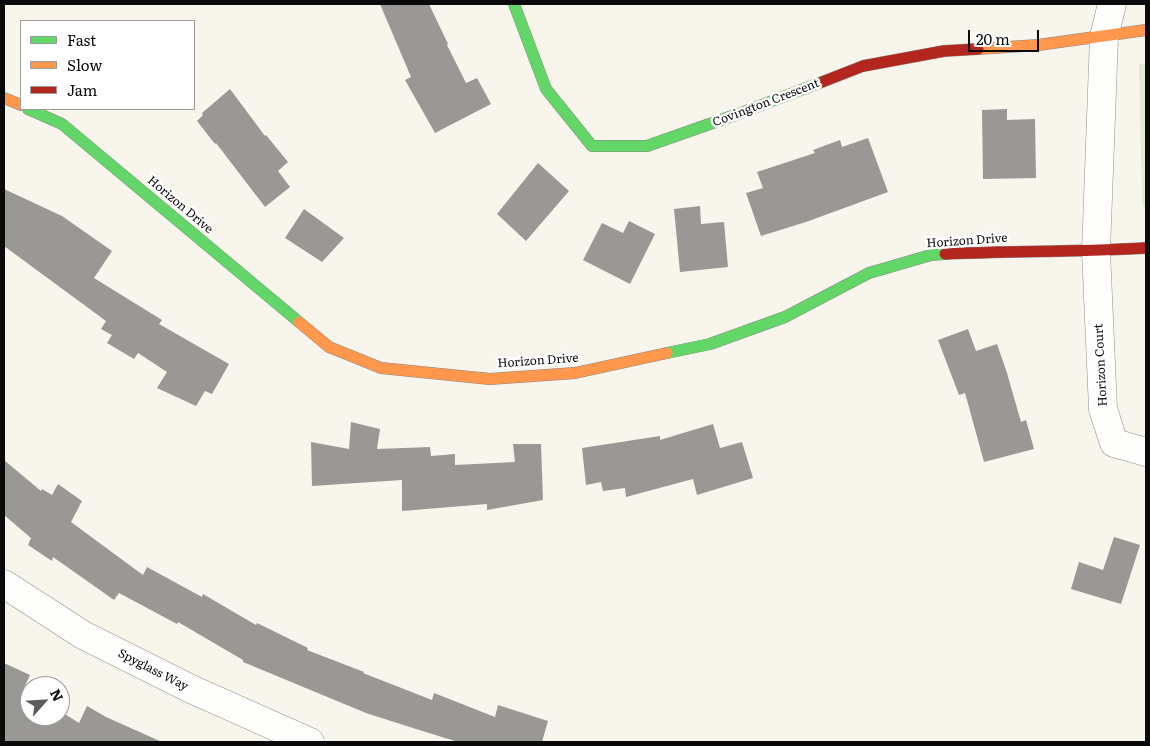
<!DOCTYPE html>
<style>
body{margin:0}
#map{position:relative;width:1150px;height:746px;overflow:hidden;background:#f8f5ed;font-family:Literata,serif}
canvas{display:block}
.frame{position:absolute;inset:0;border:5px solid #0a0a0a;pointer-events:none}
.legend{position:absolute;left:20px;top:20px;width:175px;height:90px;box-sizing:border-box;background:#fff;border:1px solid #9d9d9d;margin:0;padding:6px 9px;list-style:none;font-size:15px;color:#0a0a0a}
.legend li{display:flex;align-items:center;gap:10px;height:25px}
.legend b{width:25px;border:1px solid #9d9d9d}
.north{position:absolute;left:20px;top:676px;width:50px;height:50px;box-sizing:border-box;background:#fff;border:1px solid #9d9d9d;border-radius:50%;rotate:64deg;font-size:14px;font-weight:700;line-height:20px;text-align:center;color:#0a0a0a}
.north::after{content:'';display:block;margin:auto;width:18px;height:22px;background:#5d5c59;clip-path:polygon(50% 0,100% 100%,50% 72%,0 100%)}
.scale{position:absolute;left:968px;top:30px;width:71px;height:22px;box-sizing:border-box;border:2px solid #0a0a0a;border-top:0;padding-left:6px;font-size:15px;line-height:18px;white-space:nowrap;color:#0a0a0a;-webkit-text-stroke:4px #fff;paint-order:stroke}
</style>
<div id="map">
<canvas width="1150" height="746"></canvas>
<div class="frame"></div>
<ul class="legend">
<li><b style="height:6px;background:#63d668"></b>Fast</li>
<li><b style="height:6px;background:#ff974d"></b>Slow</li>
<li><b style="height:6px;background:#b3261e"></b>Jam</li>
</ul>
<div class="north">N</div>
<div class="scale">20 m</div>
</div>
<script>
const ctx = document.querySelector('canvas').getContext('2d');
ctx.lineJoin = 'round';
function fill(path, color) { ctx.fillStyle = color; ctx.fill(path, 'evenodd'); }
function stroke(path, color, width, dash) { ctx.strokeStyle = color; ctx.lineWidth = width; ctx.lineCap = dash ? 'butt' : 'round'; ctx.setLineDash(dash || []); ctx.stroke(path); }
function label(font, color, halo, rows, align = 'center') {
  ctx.font = font + ' Literata,serif'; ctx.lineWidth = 5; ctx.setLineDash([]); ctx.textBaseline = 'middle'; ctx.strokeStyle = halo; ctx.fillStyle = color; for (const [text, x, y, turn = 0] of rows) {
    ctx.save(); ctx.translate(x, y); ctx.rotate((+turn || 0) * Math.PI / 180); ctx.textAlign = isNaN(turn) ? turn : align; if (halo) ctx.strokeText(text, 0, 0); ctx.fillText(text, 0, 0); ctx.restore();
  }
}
fill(new Path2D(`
 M1139 64H1146V209L1142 202Z`), '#e1ebd0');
fill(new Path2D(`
 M380 4H429L448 44 447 45 466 83 477 78 491 104 435 133 405 80 411 77Z
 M230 89 265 136 266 135 288 162 278 171 290 187 265 207 216 143 215 144 197 121 203 115 202 113Z
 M1007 109V120L1035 119 1036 178 983 179 982 110Z
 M868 138 888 192 806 222 761 236 746 193 763 188 757 172 815 153 813 150 840 140 842 147Z
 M538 163 569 191 526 241 497 214Z
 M4 189 62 216 112 251 94 278 162 320 159 324 229 364 212 394 205 391 196 406 157 388 167 372 138 353 134 359 107 343 112 335 101 329 106 321 4 246Z
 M700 206 701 224 724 222 728 267 680 272 674 209Z
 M304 209 344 238 322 262 285 238Z
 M629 221 655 234 630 284 583 260 602 223 623 233Z
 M968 329 976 351 997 344 1007 373 1021 422 1026 420 1034 449 984 462 965 393 959 395 938 340Z
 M351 422 380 429 377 449 430 447 431 456 455 454V465L515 462 513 444H541L543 500 487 510V504L402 511V480L312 486 311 442 349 449Z
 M713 424 720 448 742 442 753 478 697 495 693 479 626 497 625 488 603 491 601 482 586 485 582 448 660 436V440Z
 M4 460 41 491 42 489 52 495 58 484 82 501 71 522 143 575 147 567 202 597 203 594 256 625 257 623 308 648 307 650 364 672 363 673 432 700 434 693 495 717 498 705 548 721 542 742H458L416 729 366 713 243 662V660L178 622 177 624 119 593 114 600 53 557 52 561 28 545 31 538 4 515Z
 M1114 537 1140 545 1121 604 1071 589 1079 562 1103 570Z
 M4 663 30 675 24 688 30 692V716H60V711L79 723 87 706 106 717 162 742H4Z`), '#9a9894');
const street = new Path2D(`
 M1112 4 1104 37 1096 251 1103 409 1114 443 1146 452
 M4 584 83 635 191 689 310 742`);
const fast = new Path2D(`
 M514 4 546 89 592 146H647L738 114 822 82
 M28 109 62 124 299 322
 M667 353 710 344 785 317 869 273 931 255 945 254`);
const slow = new Path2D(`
 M978 49 1038 45 1146 30
 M4 98 21 105
 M299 322 329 347 381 368 490 379 575 373 667 353`);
const jam = new Path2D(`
 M822 82 863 66 944 51 978 49
 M945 254C1012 251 1079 252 1146 248`);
stroke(street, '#91908c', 29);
stroke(fast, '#888683', 12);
stroke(slow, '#888683', 12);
stroke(jam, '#888683', 12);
stroke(street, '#fefefc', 28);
stroke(fast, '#63d668', 11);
stroke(slow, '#ff974d', 11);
stroke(jam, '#b3261e', 11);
label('12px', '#0a0a0a', '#fff', [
 ["Covington Crescent",766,103,-21],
 ["Horizon Drive",180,205,40],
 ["Horizon Drive",967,241,-4],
 ["Horizon Drive",538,361,-4],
 ["Horizon Court",1101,365,-93],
 ["Spyglass Way",153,670,27]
]);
</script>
